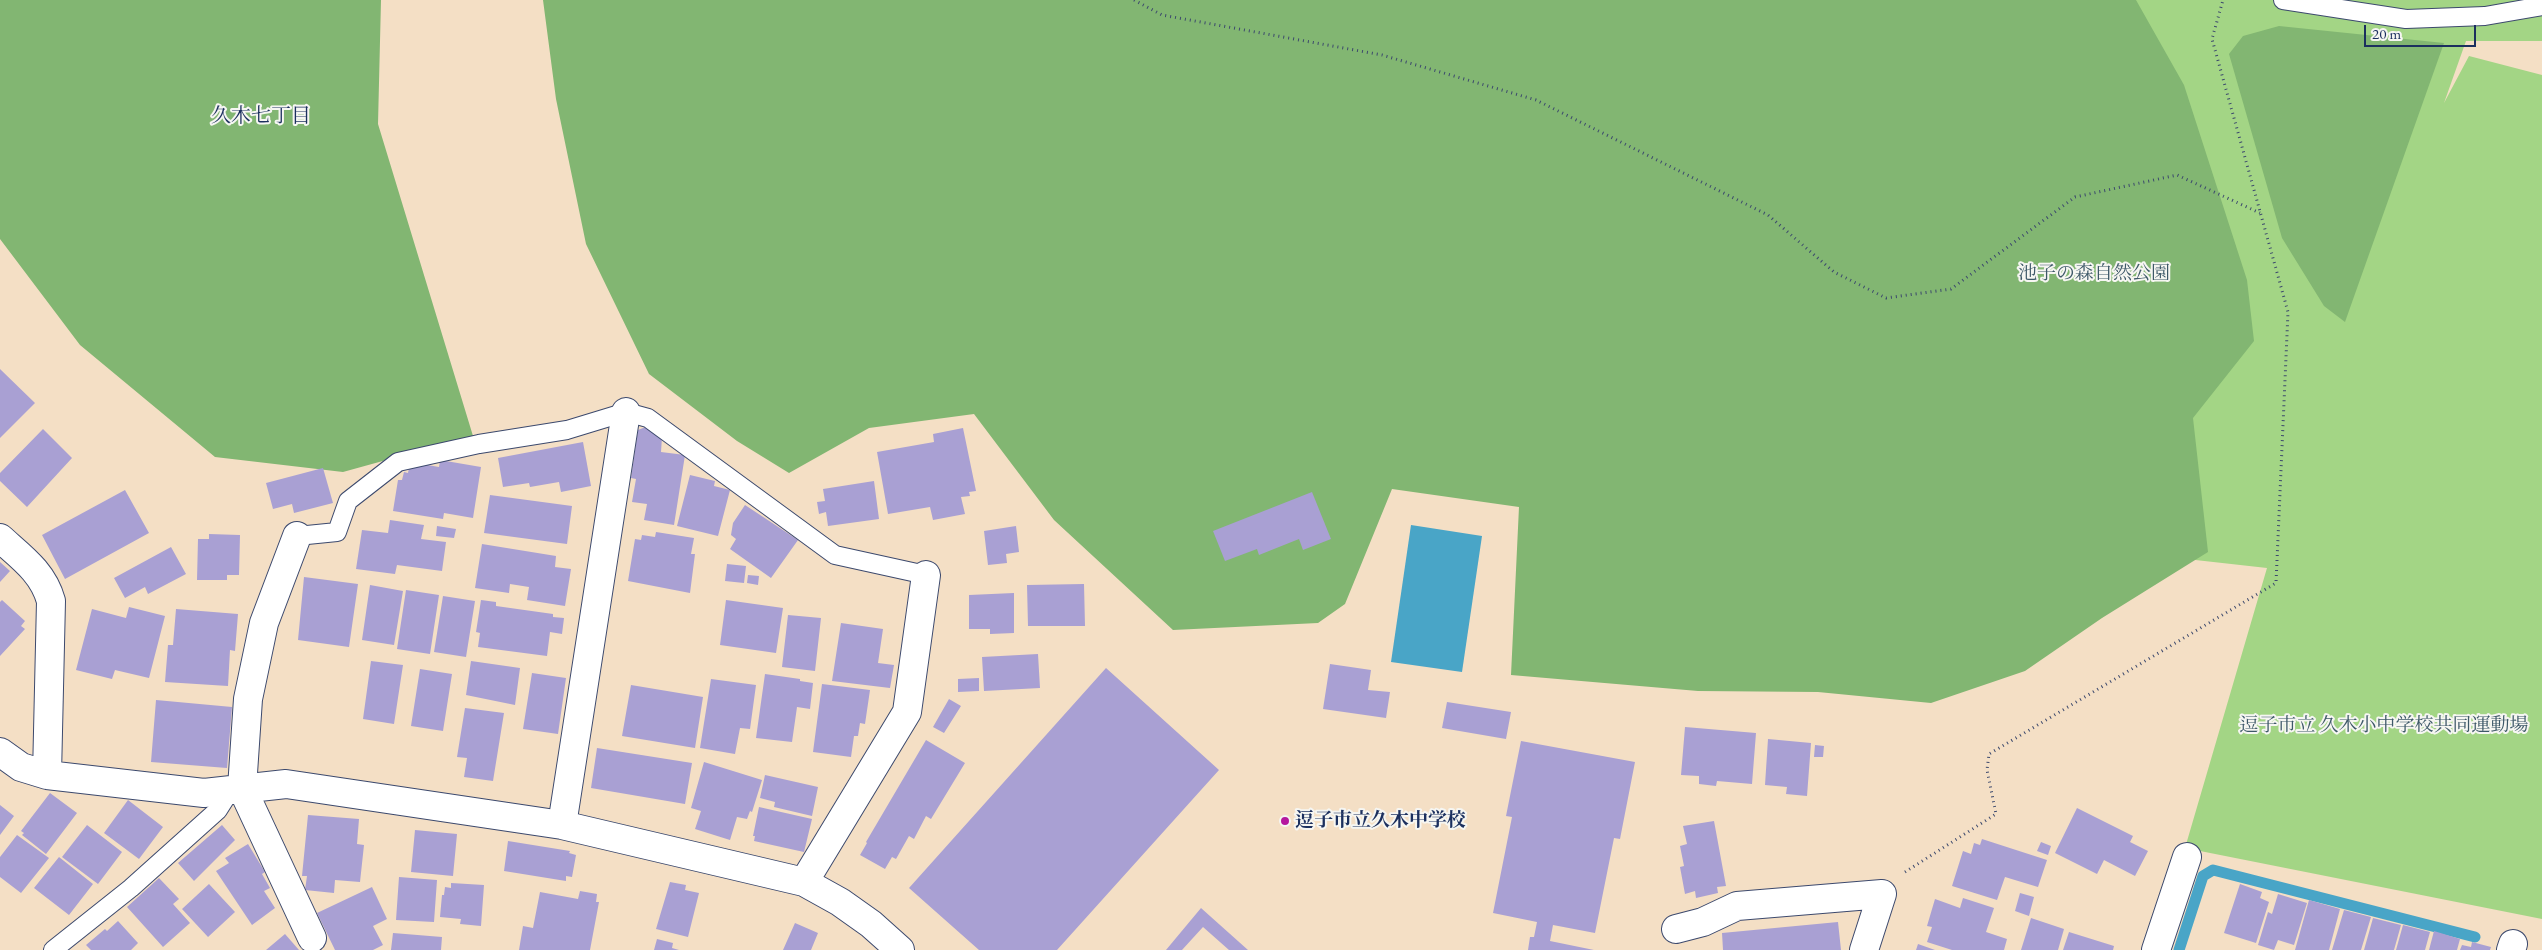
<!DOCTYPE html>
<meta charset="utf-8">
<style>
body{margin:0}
#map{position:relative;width:2542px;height:950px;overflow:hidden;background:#f4dfc5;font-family:"EB Garamond",serif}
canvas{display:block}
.scale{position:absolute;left:2364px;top:25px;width:112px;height:22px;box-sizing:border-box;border:2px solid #1b2f5e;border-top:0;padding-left:6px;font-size:15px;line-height:18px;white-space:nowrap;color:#1b2f5e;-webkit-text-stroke:4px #f6f6f2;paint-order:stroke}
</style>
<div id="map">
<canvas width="2542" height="950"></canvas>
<div class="scale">20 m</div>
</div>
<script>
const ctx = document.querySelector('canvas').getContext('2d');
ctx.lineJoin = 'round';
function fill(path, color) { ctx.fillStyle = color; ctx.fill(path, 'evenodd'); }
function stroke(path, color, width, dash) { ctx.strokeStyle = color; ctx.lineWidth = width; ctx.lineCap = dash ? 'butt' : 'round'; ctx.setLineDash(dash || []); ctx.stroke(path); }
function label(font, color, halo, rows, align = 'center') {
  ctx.font = font + ' "EB Garamond","Noto Serif JP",serif'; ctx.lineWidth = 4; ctx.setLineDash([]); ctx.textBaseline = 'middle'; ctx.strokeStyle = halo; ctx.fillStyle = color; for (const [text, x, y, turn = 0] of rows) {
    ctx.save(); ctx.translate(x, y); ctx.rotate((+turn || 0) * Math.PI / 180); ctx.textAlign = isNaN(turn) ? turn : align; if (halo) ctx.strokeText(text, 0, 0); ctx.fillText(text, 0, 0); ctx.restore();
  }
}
fill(new Path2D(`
 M1291 0H2542V41H2466L2444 103 2469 56 2542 75V919L2185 848 2267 568 1551 488Z`), '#a3d585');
fill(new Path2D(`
 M0 0H381L378 124 473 436 343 472 215 457 80 345 0 239Z
 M543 0H2136L2184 85 2247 280 2254 341 2193 418 2208 552 2102 618 2025 671 1931 703 1818 692 1698 691 1511 675 1519 507 1392 489 1345 604 1318 623 1173 630 1054 520 974 414 869 428 789 473 737 441 649 374 586 244 556 99Z
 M2279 26 2444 43 2345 322 2324 306 2282 238 2229 54 2243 36Z`), '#82b672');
fill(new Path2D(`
 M1411 525 1482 536 1462 672 1391 662Z`), '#49a5c7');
stroke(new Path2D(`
 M2179 950 2203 876 2213 870 2475 937`), '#49a5c7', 11);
fill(new Path2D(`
 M0 369 35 403 0 438Z
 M648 426 662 437 661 452 685 455 674 525 644 520 647 504 632 502 636 479 631 478 638 430Z
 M963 428 976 491 969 492 970 496 961 497 965 514 933 520 930 507 888 514 877 452 934 442 933 434Z
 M43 429 72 458 27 507 0 481V473Z
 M583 442 591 486 561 492 559 482 530 487 529 483 503 487 498 458Z
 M440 460 481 467 473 518 444 513 443 519 393 511 398 480H402L404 472 408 473 410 462 439 467Z
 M323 468 333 503 294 513 292 504 273 509 266 483Z
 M690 475 715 481 714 486 730 490 718 536 677 526Z
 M874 481 879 519 828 526 826 512 819 514 817 502 825 501 823 489Z
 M125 490 149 533 65 579 42 535Z
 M1312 492 1331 539 1303 550 1299 539 1259 555 1257 549 1225 561 1213 531Z
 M490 495 572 506 567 544 484 533Z
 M745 505 798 540 771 578 730 549 736 539 731 535 733 523Z
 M390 520 424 525 421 539 446 542 442 571 397 565 395 574 356 569 362 530 388 533Z
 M437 526 456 529 454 538 436 536Z
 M1016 526 1019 552 1006 554 1007 563 988 565 984 531Z
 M656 532 694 538 691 554H695L690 593 628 581 635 539 641 540 642 535 655 537Z
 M209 534 240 535 239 575H227V580H197L198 539H209Z
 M482 544 556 556 555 567 571 569 565 606 527 600 529 587 510 584 509 593 475 588Z
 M171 547 186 574 148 594 145 587 125 598 114 578Z
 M0 562 10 571 0 582Z
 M727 564 746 566 744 583 725 581Z
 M748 575 759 576 758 585 747 583Z
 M304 577 358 584 349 647 298 640Z
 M1084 584 1085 626H1028L1027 585Z
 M370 585 403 591 394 645 362 640Z
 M406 590 439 595 430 654 397 649Z
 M1014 593V633L990 634V629H969V595Z
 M443 596 475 601 466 657 434 652Z
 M2 600 25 621 21 626 25 629 0 656V602Z
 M481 600 496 602V606L553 614V617L564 618 562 634 550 632 547 656 478 647 480 633 476 632Z
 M726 600 783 608 776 653 720 645Z
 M129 607 165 616 149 678 115 670 112 679 76 670 92 609 126 618Z
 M176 609 238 614 235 651 230 650 228 686 165 682 168 645H173Z
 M788 615 821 618 815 671 782 667Z
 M841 623 883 629 878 663 894 665 890 688 832 681Z
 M1038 654 1040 688 984 691 982 657Z
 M371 661 403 665 394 724 363 719Z
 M471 661 520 668 515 705 466 695Z
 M1330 664 1371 670 1368 690 1390 692 1386 718 1323 709Z
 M1106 668 1219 770 1057 950H979L909 888Z
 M420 669 452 674 443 731 411 726Z
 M532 673 566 678 558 734 523 729Z
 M765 674 800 679V681L813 683 810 709 797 707 792 742 756 738Z
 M979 678V691L958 692V679Z
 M711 679 756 685 750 729 740 728 735 754 700 748Z
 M822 684 870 690 865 724 860 723 858 736H854L851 757 813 752Z
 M631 685 703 697 695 748 622 736Z
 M949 699 961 706 944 733 933 727Z
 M156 700 232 707 227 768 151 762Z
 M1447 702 1511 712 1506 739 1442 728Z
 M465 708 504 713 493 781 464 777 467 758 457 757Z
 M1685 727 1756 733 1752 784 1717 781 1716 786 1699 784V776L1681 775Z
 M1768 739 1811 743 1807 796 1786 794 1787 787 1765 785Z
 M926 740 965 763 931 819 926 816 914 839 909 836 896 859 892 857 885 869 860 855 867 843 866 842Z
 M1521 741 1635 762 1620 839 1614 838 1595 933 1553 925 1550 941 1594 950H1528L1530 937H1534L1537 922 1493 913 1512 817 1506 816Z
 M1815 745 1824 746 1823 757H1814Z
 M597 748 692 763 685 804 591 788Z
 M704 762 762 780 752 812 750 811 747 819 737 817 730 840 695 829 701 811 691 808Z
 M765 775 818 787 812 816 774 807 775 802 760 798Z
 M50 793 77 813 46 854 22 835 24 833 21 831Z
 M128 800 163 827 139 859 104 833Z
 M0 805 14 816 0 835Z
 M759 807 812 819 804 852 754 841 755 836H753Z
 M2077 808 2133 836 2130 842 2148 851 2135 876 2104 860 2097 874 2055 853Z
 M308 815 359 819 357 844 364 845 360 882 335 880 334 893 305 890 307 876H302Z
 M1714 821 1726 886 1717 887 1718 893 1696 898 1695 891 1685 894 1680 867 1684 866 1680 846 1687 844 1683 826Z
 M87 825 122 852 98 884 62 857Z
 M222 825 235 840 194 881 178 863Z
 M415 830 457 834 453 876 411 872Z
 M17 835 49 858 21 893 0 877V857Z
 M1982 839 2047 860 2038 887 2005 877 1997 900 1952 886 1963 851 1971 854 1974 843 1980 845Z
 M508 841 570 851 569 853 576 855 572 877 566 876V881L504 871Z
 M2041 842 2051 846 2048 855 2037 851Z
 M248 844 265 872 262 874 270 888 264 891 275 908 252 925 216 871 229 863 225 858Z
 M59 857 93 884 69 915 34 888Z
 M399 877 437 880 434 922 396 920Z
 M159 878 179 899 173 904 190 923 163 947 127 907Z
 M670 882 686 885 685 890 699 893 688 937 656 929Z
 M451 883 484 885 481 926 460 924 461 919 440 917 442 895H444L445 887 451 888Z
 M209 884 235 912 208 937 182 909Z
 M2240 884 2262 892 2260 898 2269 902 2256 943 2224 933Z
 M372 887 387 919 373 926 383 945 373 950H335L317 913Z
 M580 891 597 894 596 902H599L590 950H519L523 926 533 928 540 892 578 899Z
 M2020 893 2034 897 2029 916 2015 911Z
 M2278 894 2307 903 2294 945 2278 940 2274 950 2258 945 2268 912 2272 914Z
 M1963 898 1994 908 1986 932 2007 939 2004 950H1952L1927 942 1932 927 1927 926 1935 899 1960 908Z
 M2309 900 2340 909 2329 950H2295Z
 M1201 908 1248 950H1229L1203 927 1182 950H1166Z
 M2344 910 2371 917 2361 950H2332Z
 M2031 918 2064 929 2058 950H2021Z
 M2373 918 2401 925 2394 950H2364Z
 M118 921 138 943 131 950H91L86 945 105 929 107 931Z
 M1838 922 1841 950H1723L1722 933Z
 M795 923 818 933 811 950H783Z
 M2403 925 2430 932 2425 950H2396Z
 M2434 931 2460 939 2457 950H2429Z
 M2069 932 2114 946 2113 950H2063Z
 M393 933 442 937 441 950H391Z
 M285 934 299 950H266Z
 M657 939 673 943 672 948 679 950H654Z
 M2472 942 2491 947 2490 950H2460L2462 945 2471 947Z
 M1918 944 1935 950H1916Z`), '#a9a0d3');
const lane = new Path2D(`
 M2283 0 2406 19 2485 16 2542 6
 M297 536 337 532 348 501 398 462 479 444 567 430 626 412 648 418 835 555 926 575
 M53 950 131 888 218 810 230 791`);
const street = new Path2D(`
 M297 536 264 623 248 699 242 788 312 938
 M0 538C21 557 43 572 51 601L47 775
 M0 752 21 767 47 775 204 793 286 784 562 825 804 882 840 902 871 924 900 950
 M562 825 626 412
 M804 882 907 712 926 575
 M1676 929 1703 922 1737 906 1882 894 1864 950
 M2156 950 2187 857
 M2511 950 2513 944`);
stroke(lane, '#3c496d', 20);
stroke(street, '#3c496d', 30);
stroke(new Path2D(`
 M1134 0 1162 15 1382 55 1536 100 1768 215 1834 272 1886 298 1951 289 2075 197 2177 175 2260 213
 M1905 872 1996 814 1987 770 1989 754 2276 583 2288 312 2212 39 2223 0`), '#3c496d', 3, [1, 4]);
stroke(lane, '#fff', 18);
stroke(street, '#fff', 28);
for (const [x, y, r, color] of [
 [1285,821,5,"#b5179e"]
]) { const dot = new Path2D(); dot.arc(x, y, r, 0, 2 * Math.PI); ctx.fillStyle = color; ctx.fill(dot); stroke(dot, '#f6f6f2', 2); }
label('19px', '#3d5868', '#f6f6f2', [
 ["池子の森自然公園",2094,274],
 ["逗子市立 久木小中学校共同運動場",2384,726]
]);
label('bold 19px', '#1b2f5e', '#f6f6f2', [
 ["逗子市立久木中学校",1295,821]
], 'left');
label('20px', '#1b2f5e', '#f6f6f2', [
 ["久木七丁目",261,117]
]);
</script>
